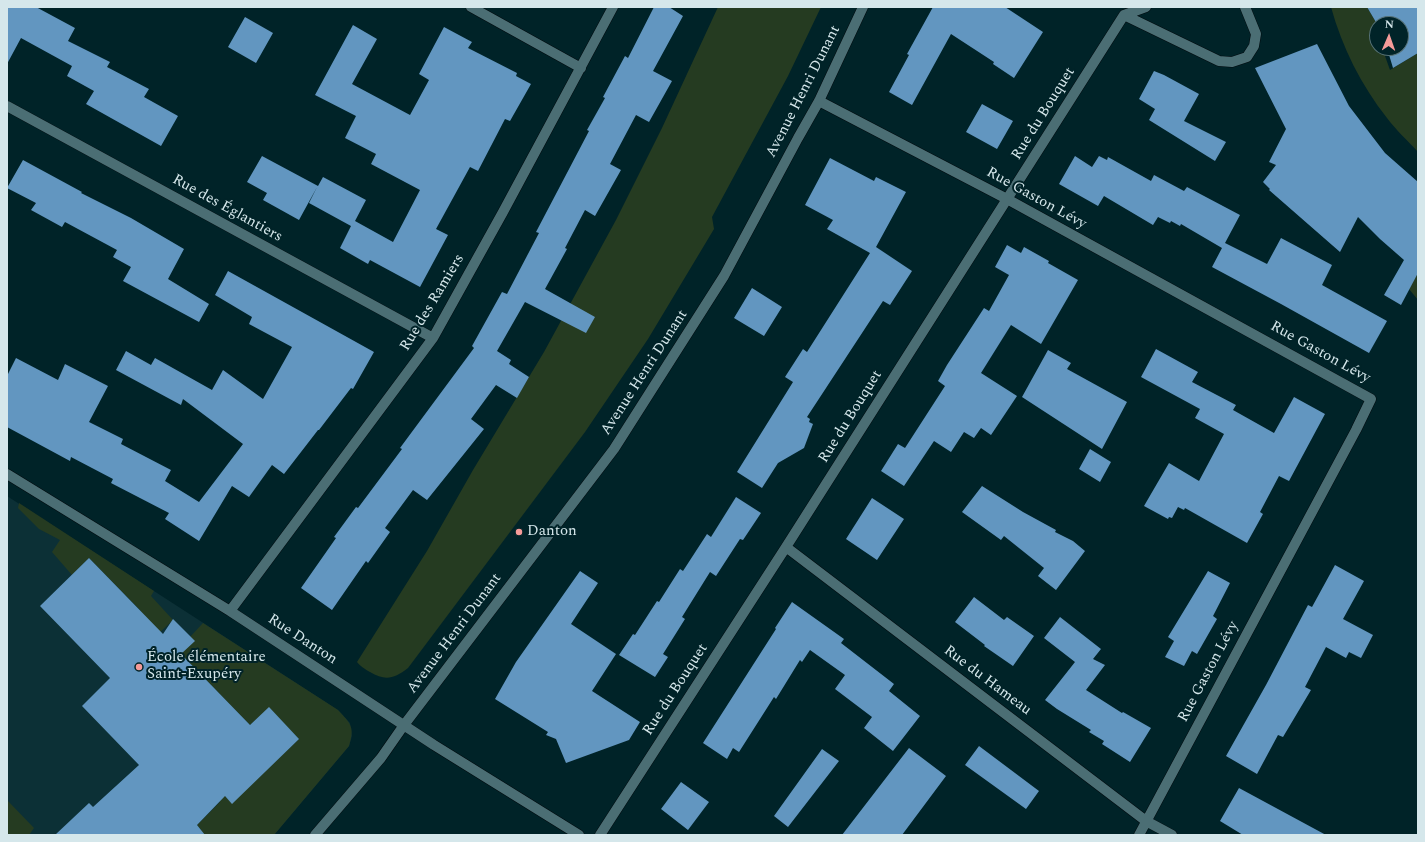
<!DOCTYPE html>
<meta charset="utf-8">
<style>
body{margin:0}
#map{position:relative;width:1425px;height:842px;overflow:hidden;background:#002328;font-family:Spectral,serif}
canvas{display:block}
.frame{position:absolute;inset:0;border:8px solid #d5e7eb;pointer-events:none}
.north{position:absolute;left:1369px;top:16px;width:40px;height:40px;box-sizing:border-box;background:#002328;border:1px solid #557176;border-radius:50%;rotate:2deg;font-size:11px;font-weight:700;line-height:16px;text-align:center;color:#d5e7eb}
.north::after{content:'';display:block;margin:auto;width:14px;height:18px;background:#f59b99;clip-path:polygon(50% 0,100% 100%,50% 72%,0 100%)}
</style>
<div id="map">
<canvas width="1425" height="842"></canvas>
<div class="frame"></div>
<div class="north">N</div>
</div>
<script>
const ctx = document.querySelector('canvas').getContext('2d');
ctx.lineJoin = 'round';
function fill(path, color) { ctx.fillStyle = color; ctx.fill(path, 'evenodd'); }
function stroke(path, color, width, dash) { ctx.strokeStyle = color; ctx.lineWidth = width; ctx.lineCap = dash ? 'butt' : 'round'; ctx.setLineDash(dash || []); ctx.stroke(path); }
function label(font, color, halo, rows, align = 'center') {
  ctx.font = font + ' Spectral,serif'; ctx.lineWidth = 4; ctx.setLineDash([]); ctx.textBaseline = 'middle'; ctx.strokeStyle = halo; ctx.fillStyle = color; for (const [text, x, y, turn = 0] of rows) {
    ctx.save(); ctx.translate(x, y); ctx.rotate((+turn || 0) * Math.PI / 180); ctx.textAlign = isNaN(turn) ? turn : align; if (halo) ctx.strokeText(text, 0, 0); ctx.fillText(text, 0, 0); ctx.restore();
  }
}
fill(new Path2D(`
 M7 496 338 710 350 723 352 736 349 746 274 835H7Z`), '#0c3036');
fill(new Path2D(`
 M718 7H821L788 76 712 217 714 229 648 339 585 432 408 668C394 679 385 681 370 672 365 669 361 667 357 662L427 551 473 470 544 352 616 220 662 128Z
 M1331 7H1367L1377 24V48H1387L1389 54 1385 56 1390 70 1418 53V152C1408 141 1396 130 1387 118 1361 85 1342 47 1331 7Z
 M1418 272V300L1409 289Z
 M19 503 154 591 151 596 173 620 139 652 141 611 89 558 72 575 52 552 60 540 39 529 18 508Z
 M203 623 338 710C351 724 355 727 349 746L274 835H195L201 830 197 825 220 802 208 788 213 784 232 803 299 739 269 708 250 725 181 654 190 637Z
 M7 800 34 828 29 835H7Z`), '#253b21');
fill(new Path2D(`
 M7 7H36L75 28 68 41 110 62 107 67 149 89 144 97 178 116 161 146 86 104 94 91 67 76 72 66 21 38 7 64Z
 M654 7H669L683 16 653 71 672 81 649 122 636 115 610 164 621 170 595 216 585 210 565 248 567 249 545 289 595 317 586 333 525 302 497 351 511 360 509 364 529 377 517 398 496 385 471 419 484 429 427 500 413 490 385 528 390 532 368 563 366 561 332 610 301 588 336 538 334 537 356 507 358 508 402 449 400 448 474 348 472 346 502 292 507 294 539 233 536 232 589 131 587 130 605 98 603 97 625 56 628 58Z
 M933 7H1005L1043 32 1014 78 993 64 994 62 951 34 912 105 889 92 909 55 907 54Z
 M1367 7H1418V53L1393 68 1387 48H1401V24H1377Z
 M245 17 273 33 256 63 228 47Z
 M353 25 377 39 352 84 410 115 429 80 419 74 444 27 472 42 468 48 517 73 516 76 531 84 510 121 505 119 478 171 470 167 436 229 448 235 420 287 370 260 368 264 340 248 351 226 309 203 317 187 299 220 263 200 267 193 247 182 262 156 318 186 323 177 366 200 355 221 393 242 420 190 371 164 376 154 345 138 356 116 315 95Z
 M1317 44 1349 106 1385 153 1418 182V273L1401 305 1384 295 1404 260 1380 239 1358 217 1340 252 1269 190 1270 189 1263 182 1276 165 1269 162 1286 129 1255 68Z
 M1154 71 1164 75 1199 94 1184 121 1226 142 1215 161 1149 120 1155 109 1139 99Z
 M982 104 1013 121 997 149 966 132Z
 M1075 156 1092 167 1099 156 1107 160 1108 157 1151 181 1154 175 1184 191 1187 187 1240 215 1225 243 1267 264 1281 238 1332 265 1322 285 1387 321 1369 353 1281 304 1212 267 1222 248 1181 224 1180 226 1171 221 1170 223 1158 217 1153 225 1104 196 1098 206 1059 184Z
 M830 158 874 181 876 177 906 192 876 247 912 271 890 305 883 301 807 417 810 419 809 422 813 424 804 448 778 463 762 488 737 472 793 382 785 377 803 349 807 352 870 253 827 229 833 220 805 205Z
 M23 160 82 192 81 193 131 218 184 249 168 279 209 304 199 322 123 281 131 267 113 257 117 250 65 222 62 227 31 210 36 203 7 188Z
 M1007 245 1021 253 1024 247 1049 261 1048 263 1078 280 1041 344 1011 325 981 373 1017 396 991 435 981 428 974 438 964 432 951 452 934 441 904 486 881 471 898 444 905 448 945 386 938 381 947 365 984 308 989 311 1009 275 995 267Z
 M228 271 374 352 353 389 351 388 319 430H318L284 474 272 465 249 497 232 486 199 541 165 519 169 513 111 483 113 479 71 457 70 461 7 427V376L16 358 58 380 65 364 108 386 89 422 123 439 121 444 171 470 165 481 199 502 243 444 183 399 181 405 116 370 126 351 151 365 155 358 212 390 223 370 263 399 292 347 249 324 252 317 215 295Z
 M752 288 782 307 764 336 734 318Z
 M1156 349 1198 372 1192 382 1236 405 1233 410 1274 433 1294 397 1325 414 1289 481 1279 476 1260 512 1263 514 1247 543 1185 508 1184 510 1178 507 1172 518 1169 517 1168 519 1144 506 1169 463 1199 481 1224 434 1195 418 1200 409 1141 377Z
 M1048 350 1071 363 1067 369 1127 402 1102 449 1022 397Z
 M1090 449 1111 462 1100 482 1079 469Z
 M982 486 1023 512 1056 530 1055 532 1073 541 1085 551 1056 590 1038 576 1044 568 1004 536 1001 540 962 512Z
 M736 497 761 513 743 540 740 539 716 576 710 572 682 617 685 619 663 654 668 657 655 677 619 655 633 634 635 635 657 601 659 602 680 569 683 571 707 534 711 537Z
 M872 498 904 519 877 560 846 539Z
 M89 558 163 634 173 619 195 641 181 654 250 725 269 707 299 739 232 804 225 796 197 825 205 835H55L89 803 93 807 139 765 82 706 110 678 40 606Z
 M1335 565 1364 581 1343 619 1373 635 1361 658 1349 652 1346 658 1326 647 1305 687 1311 690 1283 737 1278 735 1257 774 1226 756 1266 685 1308 605 1312 607Z
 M580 571 598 583 571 624 616 654 592 691 640 722 629 740 566 763 556 739 546 735 548 732 495 699 516 662Z
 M1208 571 1230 583 1213 616 1217 619 1197 654 1192 651 1184 666 1165 657 1174 641 1168 637Z
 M974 597 1004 620 1007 617 1034 636 1013 666 984 646 985 645 955 622Z
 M792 602 844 639 841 643 894 684 889 691 920 716 893 751 864 728 872 717 835 689 845 675 810 650 802 662 800 660 776 699 774 697 739 752 733 748 727 759 703 743 776 629 775 628Z
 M1060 617 1101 649 1093 659 1105 665 1086 690 1122 713 1123 712 1151 728 1130 762 1102 744 1104 741 1089 732 1091 730 1057 709 1045 700 1075 662 1044 638Z
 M979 746 1039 791 1026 809 965 765Z
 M909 748 946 776 902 835H842Z
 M822 749 839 761 788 827 774 816Z
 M681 782 709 802 688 830 661 809Z
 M1239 788 1326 835H1243L1220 821Z`), '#6296c0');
const minor = new Path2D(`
 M471 7 581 68
 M1124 15 1219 61 1232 62 1247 57 1254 46 1256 34 1245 7
 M1124 15 1146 7
 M819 101 1007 199 1371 399 1356 430 1139 835
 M7 106 433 338
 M7 474 230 611 434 745 579 835
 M786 547 1146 821 1172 835
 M230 611 433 338 503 212 613 7
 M315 835 381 758 404 725 614 449 724 276 798 138 819 101 863 7
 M600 835 786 547 1124 15`);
stroke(minor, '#000b0f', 11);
stroke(minor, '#4b6e74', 10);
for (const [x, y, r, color] of [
 [519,532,4,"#f59b99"],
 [139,667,4,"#f59b99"]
]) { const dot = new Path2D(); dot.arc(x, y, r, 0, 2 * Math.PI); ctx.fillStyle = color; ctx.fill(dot); stroke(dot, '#002328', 1.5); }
label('15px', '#d5e7eb', '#002328', [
 ["Avenue Henri Dunant",804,92,-63],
 ["Rue du Bouquet",1044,114,-58],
 ["Rue Gaston Lévy",1036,199,29],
 ["Rue des Églantiers",227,209,29],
 ["Rue des Ramiers",433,303,-59],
 ["Rue Gaston Lévy",1320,353,29],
 ["Avenue Henri Dunant",645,373,-57],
 ["Rue du Bouquet",851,417,-58],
 ["Avenue Henri Dunant",455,634,-53],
 ["Rue Danton",302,640,33],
 ["Rue Gaston Lévy",1209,672,-62],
 ["Rue du Hameau",987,681,37],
 ["Rue du Bouquet",676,690,-57]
]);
label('15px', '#d5e7eb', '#002328', [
 ["Danton",527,532],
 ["École élémentaire",147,658],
 ["Saint-Exupéry",147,675]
], 'left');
</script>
